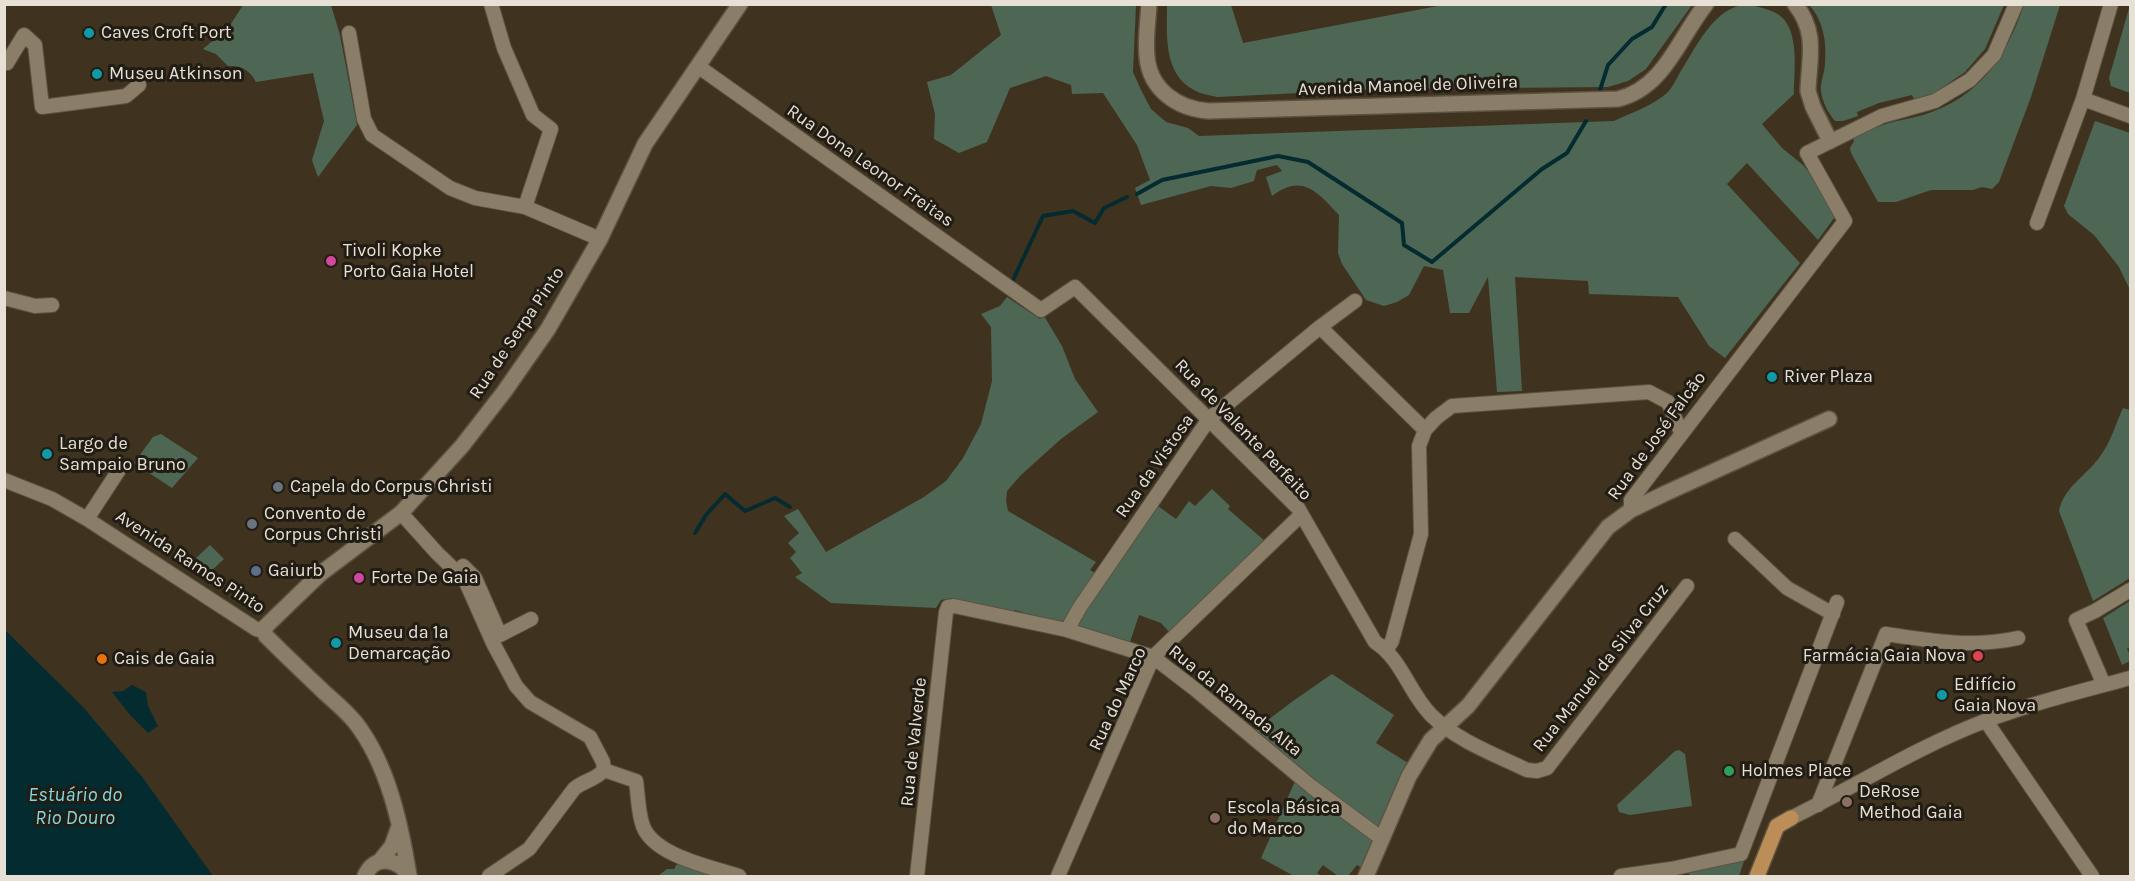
<!DOCTYPE html>
<meta charset="utf-8">
<style>
body{margin:0}
#map{position:relative;width:2135px;height:881px;overflow:hidden;background:#3f3320;font-family:Karla,sans-serif}
canvas{display:block}
.frame{position:absolute;inset:0;border:6px solid #e7e0d4;pointer-events:none}
</style>
<div id="map">
<canvas width="2135" height="881"></canvas>
<div class="frame"></div>
</div>
<script>
const ctx = document.querySelector('canvas').getContext('2d');
ctx.lineJoin = 'round';
function fill(path, color) { ctx.fillStyle = color; ctx.fill(path, 'evenodd'); }
function stroke(path, color, width, dash) { ctx.strokeStyle = color; ctx.lineWidth = width; ctx.lineCap = dash ? 'butt' : 'round'; ctx.setLineDash(dash || []); ctx.stroke(path); }
function label(font, color, halo, rows, align = 'center') {
  ctx.font = font + ' Karla,sans-serif'; ctx.lineWidth = 6; ctx.setLineDash([]); ctx.textBaseline = 'middle'; ctx.strokeStyle = halo; ctx.fillStyle = color; for (const [text, x, y, turn = 0] of rows) {
    ctx.save(); ctx.translate(x, y); ctx.rotate((+turn || 0) * Math.PI / 180); ctx.textAlign = isNaN(turn) ? turn : align; if (halo) ctx.strokeText(text, 0, 0); ctx.fillText(text, 0, 0); ctx.restore();
  }
}
fill(new Path2D(`
 M243 5H331L340 35 357 125 318 177 312 160 324 121 313 73 256 82C250 70 241 65 228 66L216 54 203 49 229 27Z
 M991 5H1136L1133 72 1141 90 1151 109 1166 122 1188 128 1199 136 1614 121C1631 113 1652 106 1667 93 1672 88 1676 80 1679 74 1694 51 1709 17 1735 7 1747 3 1760 7 1771 11 1802 21 1794 70 1794 94L1762 124 1782 148 1803 165 1823 189 1837 214 1818 240 1747 163 1727 184 1800 263 1725 358 1709 346 1678 297 1589 294 1588 281 1515 277 1522 391 1497 392 1488 277 1469 313H1450L1443 270 1424 266 1409 295 1397 302 1384 306 1366 300 1342 264 1338 253 1339 215C1317 192 1303 173 1272 196L1266 177 1282 171 1277 165 1257 170 1254 181 1231 188 1211 186 1141 205 1135 188 1150 180 1137 145 1103 93 1072 94 1071 85 1046 76 1010 88 987 142 959 153 934 139 935 114 927 82 951 75 1001 35Z
 M1167 5H1231L1243 43 1443 5H1692L1646 69 1628 81 1608 87 1383 89 1217 97C1210 95 1200 94 1194 90 1163 74 1167 34 1167 5Z
 M1809 5H2004L1985 49 1965 72 1933 94 1914 99 1912 95 1879 103 1857 112 1858 116 1843 121H1835C1828 113 1822 101 1821 91 1820 82 1825 72 1825 63 1827 43 1823 19 1809 5Z
 M2024 5H2060L2031 97 1999 182 1992 189 1982 187 1973 190H1931L1896 202H1878L1851 153 1850 148 1854 141 1853 137C1863 133 1873 128 1883 125 1896 120 1910 119 1923 115 1979 98 2006 57 2024 5Z
 M2130 5V93L2111 86 2109 78Z
 M2095 121 2130 133V290L2119 267 2094 235 2068 214 2064 206Z
 M1007 297 1040 319 1044 316 1062 346 1075 379 1098 412 1061 439 1021 475 1007 491 1006 501 1008 511 1096 562 1090 570 1095 573C1087 584 1068 619 1059 624L1015 610 1011 613 959 602 953 598 941 600 936 608 831 603 795 577 802 573 790 558 796 552 788 543 799 533 784 516 798 509 826 552 924 497 946 481 963 458 981 424 992 381 991 327 981 314 1000 306Z
 M2123 408 2130 410V578L2093 601 2059 511C2064 486 2088 475 2101 455 2111 442 2116 423 2123 408Z
 M161 434 198 458 172 488 134 463 153 437Z
 M1212 489 1230 506 1228 509 1266 542 1170 633 1161 623 1139 615 1130 642 1074 627 1155 504 1176 519 1189 501 1195 506Z
 M210 545 224 559 210 572 196 558Z
 M2130 601V647L2127 649 2130 655V661L2122 665 2103 618Z
 M1332 674 1394 715 1376 743 1408 763 1379 830 1252 732 1293 701Z
 M1679 750 1685 754 1692 806 1630 815 1619 812 1617 805 1675 751Z
 M1296 779 1376 840 1364 869 1357 865 1348 876H1338L1323 865 1317 873 1321 876H1294L1261 858Z
 M1744 861 1739 876H1692L1684 871Z
 M677 864 718 875 724 876H658L667 869H674Z`), '#4e6754');
fill(new Path2D(`
 M5 630 83 707 143 778 213 876H5Z
 M132 685 146 692 148 706 158 726 148 733 130 715 112 692 123 691Z`), '#042b2f');
stroke(new Path2D(`
 M1600 90 1608 65 1632 39 1652 27 1666 4
 M1137 194 1162 180 1278 156 1308 162 1402 223 1404 245 1432 262 1542 169 1567 153 1586 121
 M1013 280 1043 216 1073 211 1095 223 1104 208 1127 197
 M695 533 706 515 725 494 745 511 775 498 790 507`), '#042b2f', 4);
const minor = new Path2D(`
 M491 4 504 48 533 115 551 129 525 207
 M349 33 364 119 372 135 450 188 475 198 525 207 600 239
 M4 63H7L24 35 35 45 42 107 126 96 139 85
 M699 67 1041 310 1075 287 1298 508 1375 642C1402 659 1409 693 1431 715 1457 741 1494 754 1527 770L1537 771 1547 768 1687 586
 M2083 99 2130 116
 M2037 223 2083 99 2111 4
 M4 298 35 306 52 305
 M1320 327 1425 430 1419 446 1421 534 1392 641 1387 649
 M1425 430 1436 418 1452 406 1649 392 1668 402 1681 432
 M4 480 52 499 87 519 256 629 263 631
 M1631 510V500L1845 221 1807 153 1882 116 1935 101 1970 80 1994 55 2016 4
 M401 513 437 553 465 580 493 643 516 686 530 702 590 737 603 762 604 770
 M87 519 119 470
 M1735 539 1787 588 1833 614
 M463 566 475 578 500 635 531 619
 M1067 630 1080 607 1209 419 1320 327 1355 301
 M2104 685 2076 620 2095 611 2130 590
 M1986 721 2092 876
 M604 770 636 781C638 795 638 810 642 823 650 855 711 867 739 876
 M1818 805 1886 634C1931 641 1974 648 2018 638
 M1791 818C1856 786 1917 747 1985 721 2032 703 2082 691 2130 678
 M1741 854 1837 602
 M489 876 529 849 574 789C584 780 596 780 604 770
 M917 876 946 612 948 607 954 606 1067 630 1153 657 1196 690 1312 787 1381 838
 M1058 876 1153 657 1301 515
 M1621 876 1671 869 1741 854`);
const tertiary = new Path2D(`
 M380 861 392 846 398 829
 M409 876C401 825 388 764 355 722 346 711 335 702 325 693 305 674 285 655 266 636L264 628 320 574 401 513 462 446 504 392 548 329 600 239 645 144 740 4
 M1366 876 1409 776 1431 740 1468 706 1608 527 1631 510 1666 493 1829 419`);
const secondary = new Path2D(`
 M1149 4C1148 22 1145 40 1147 57 1150 90 1178 109 1209 111L1618 99C1664 88 1679 38 1706 4
 M1795 4C1818 33 1809 58 1808 91L1813 107 1830 141
 M365 876C374 854 398 858 409 876`);
const primary = new Path2D(`
 M1757 876 1777 826 1791 818`);
stroke(minor, '#5c5241', 16);
stroke(tertiary, '#5c5241', 18);
stroke(secondary, '#5c5241', 18);
stroke(primary, '#5c5241', 18);
stroke(minor, '#8b7e69', 14);
stroke(tertiary, '#8b7e69', 15);
stroke(secondary, '#8b7e69', 15);
stroke(primary, '#bd8d57', 15);
for (const [x, y, r, color] of [
 [89,33,6,"#0f9aa8"],
 [97,74,6,"#0f9aa8"],
 [331,261,6,"#d1479c"],
 [1772,377,6,"#0f9aa8"],
 [47,454,6,"#0f9aa8"],
 [278,487,6,"#6b7280"],
 [252,524,6,"#6b7280"],
 [256,571,6,"#5c6f8a"],
 [359,578,6,"#d1479c"],
 [336,643,6,"#0f9aa8"],
 [1978,656,6,"#e0444e"],
 [102,659,6,"#e8710a"],
 [1942,695,6,"#0f9aa8"],
 [1729,771,6,"#2e9e5b"],
 [1847,802,6,"#8d6e63"],
 [1215,818,6,"#8d6e63"]
]) { const dot = new Path2D(); dot.arc(x, y, r, 0, 2 * Math.PI); ctx.fillStyle = color; ctx.fill(dot); stroke(dot, '#211c14', 2); }
label('18px', '#e7e0d4', '#211c14', [
 ["Caves Croft Port",101,33],
 ["Museu Atkinson",109,74],
 ["Tivoli Kopke",343,251],
 ["Porto Gaia Hotel",343,272],
 ["River Plaza",1784,377],
 ["Largo de",59,444],
 ["Sampaio Bruno",59,465],
 ["Capela do Corpus Christi",290,487],
 ["Convento de",264,514],
 ["Corpus Christi",264,535],
 ["Gaiurb",268,571],
 ["Forte De Gaia",371,578],
 ["Museu da 1ª",348,633],
 ["Demarcação",348,654],
 ["Farmácia Gaia Nova",1966,656,"right"],
 ["Cais de Gaia",114,659],
 ["Edifício",1954,685],
 ["Gaia Nova",1954,706],
 ["Holmes Place",1741,771],
 ["DeRose",1859,792],
 ["Method Gaia",1859,813],
 ["Escola Básica",1227,808],
 ["do Marco",1227,829]
], 'left');
label('18px', '#e7e0d4', '#211c14', [
 ["Avenida Manoel de Oliveira",1408,86,-2],
 ["Rua Dona Leonor Freitas",870,166,35],
 ["Rua de Serpa Pinto",517,333,-56],
 ["Rua de Valente Perfeito",1243,430,46],
 ["Rua de José Falcão",1657,436,-54],
 ["Rua da Vistosa",1155,466,-55],
 ["Avenida Ramos Pinto",190,562,33],
 ["Rua Manuel da Silva Cruz",1601,668,-52],
 ["Rua do Marco",1118,699,-65],
 ["Rua da Ramada Alta",1235,701,39],
 ["Rua de Valverde",914,742,-84]
]);
label('italic 20px', '#83d8e0', '#211c14', [
 ["Estuário do",75,795],
 ["Rio Douro",75,818]
]);
</script>
